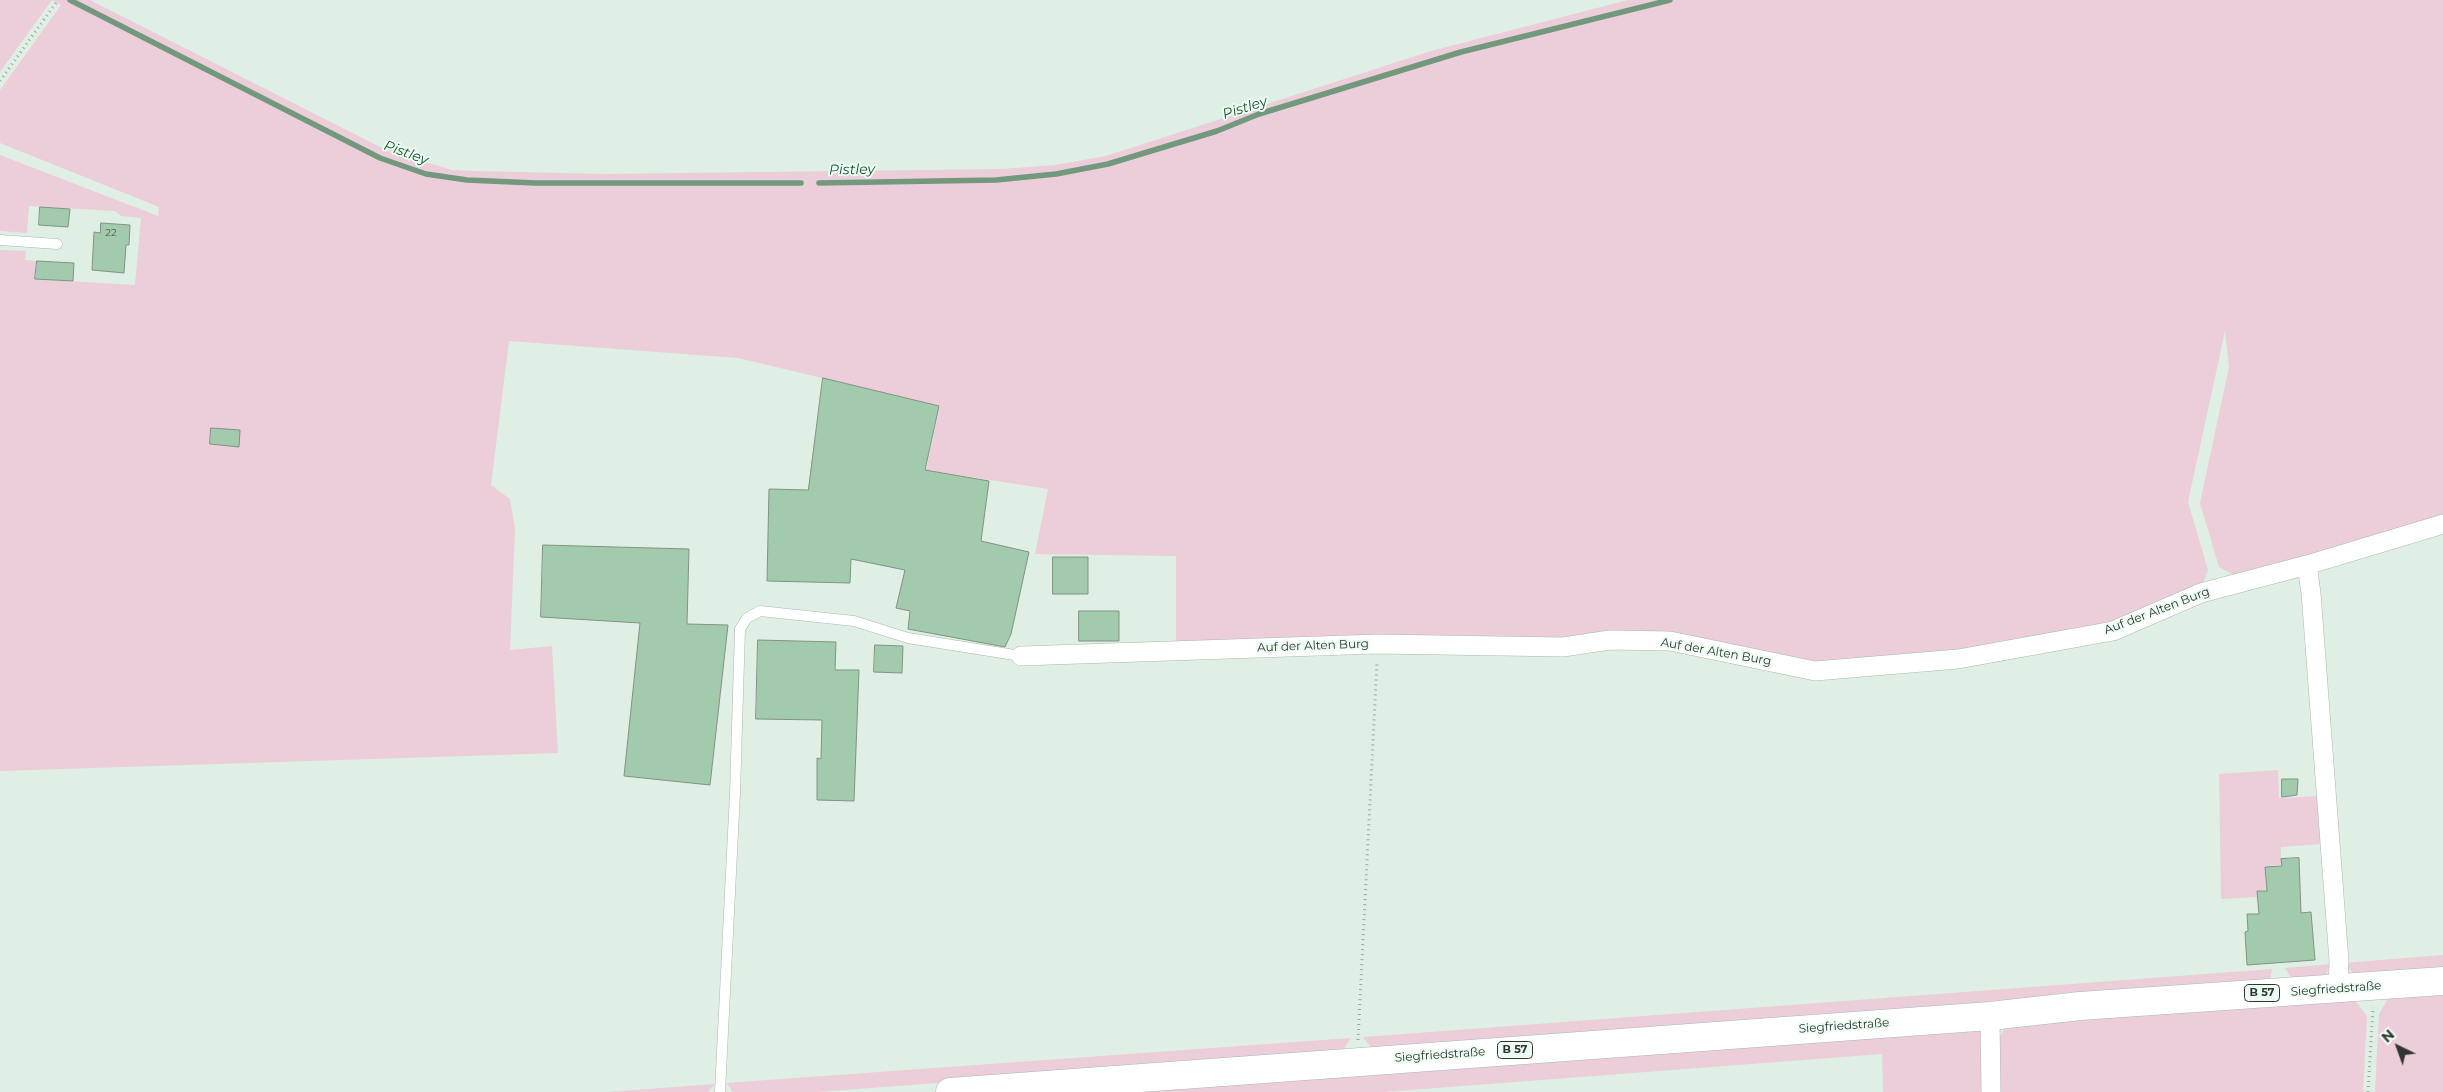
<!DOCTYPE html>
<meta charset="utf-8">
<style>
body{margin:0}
#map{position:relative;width:2443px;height:1092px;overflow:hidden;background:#dfefe3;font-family:Montserrat,sans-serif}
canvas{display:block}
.north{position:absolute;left:2373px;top:1022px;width:50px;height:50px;-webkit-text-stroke:4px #edfcf1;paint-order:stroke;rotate:318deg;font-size:14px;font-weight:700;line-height:20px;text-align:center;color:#303632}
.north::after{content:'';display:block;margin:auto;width:18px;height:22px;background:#303632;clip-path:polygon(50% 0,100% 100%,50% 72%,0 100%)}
</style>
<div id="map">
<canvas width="2443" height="1092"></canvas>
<div class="north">N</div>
</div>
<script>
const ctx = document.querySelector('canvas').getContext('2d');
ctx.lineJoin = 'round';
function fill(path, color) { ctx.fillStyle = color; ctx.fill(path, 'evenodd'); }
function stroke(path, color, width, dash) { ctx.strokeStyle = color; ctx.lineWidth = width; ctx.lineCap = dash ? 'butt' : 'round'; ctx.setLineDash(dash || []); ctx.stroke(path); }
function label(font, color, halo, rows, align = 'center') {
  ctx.font = font + ' Montserrat,sans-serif'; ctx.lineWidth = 4; ctx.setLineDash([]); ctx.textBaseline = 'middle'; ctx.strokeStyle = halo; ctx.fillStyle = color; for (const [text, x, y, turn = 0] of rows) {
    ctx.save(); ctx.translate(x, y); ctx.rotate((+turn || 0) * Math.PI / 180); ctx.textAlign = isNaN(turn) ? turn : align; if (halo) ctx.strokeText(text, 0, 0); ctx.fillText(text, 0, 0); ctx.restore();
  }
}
fill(new Path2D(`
 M0 0H90L386 150 452 170 474 171 604 174 1003 169 1055 165 1106 156 1431 51 1628 0H2443V519L2237 577 2219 567 2200 503 2229 367 2225 331 2188 502 2208 570 2201 588 2113 625 1956 652 1817 665 1672 636 1563 641 1176 645V556L1035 554 1048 489 926 470 940 406 738 358 509 341 491 485 510 499 515 528 510 650 552 646 558 753 0 771V250L26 251 25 260 36 261 35 279 135 285 141 218 121 216 115 211 29 206 27 233 0 231V155L158 216 159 207 0 143V90L61 5 52 0 0 72Z
 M2278 770 2279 798 2319 796 2322 844 2281 847V865L2265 866 2266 890 2257 891V897L2221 899 2219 774Z
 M2443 955V970L2356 976 2343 963Z
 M2331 964 2325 977 2293 981 2285 968Z
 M2272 969 2270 982 1373 1050 1363 1037Z
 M2443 991V1092H2375L2379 1014 2391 994Z
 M2353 998 2367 1016 2363 1092H1996V1045L2008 1021Z
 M1978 1026 1986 1046V1092H1883L1882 1054 1384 1092H1097Z
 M1351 1038 1341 1053 817 1092H733L726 1083Z
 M715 1084 708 1092H607Z`), '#eccdda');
stroke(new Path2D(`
 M70 0 380 158 426 174 467 180 535 183H801
 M819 183 996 180 1056 174 1108 164 1217 131 1259 114 1461 52 1670 0`), '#72987d', 5.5);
const building = new Path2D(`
 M40 207 70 209 68 227 39 225Z
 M101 223 130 225 129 245H126L124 273 92 270 94 232 100 233Z
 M37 261 74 263 73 281 35 279Z
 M823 378 939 406 925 470 989 481 981 541 1029 552 1011 634 1005 647 908 629 910 611 896 608 905 570 851 559 850 583 767 581 769 489 808 490Z
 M211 428 240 430 239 447 210 444Z
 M543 545 689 549 687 624 728 625 710 785 624 776 640 623 541 617Z
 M1053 557H1088V594H1053Z
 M1079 611H1119V641H1079Z
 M758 640 836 642 835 670H859L854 801 817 800V758L821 759 822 720 756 719Z
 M875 645 903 646 902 673 874 672Z
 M2282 779H2298L2297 795 2282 797Z
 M2299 858 2301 913 2311 912 2315 960 2247 965 2245 932 2248 931 2247 914H2259L2257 891H2267L2265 867 2282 866 2281 859Z`);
fill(building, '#a2caad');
stroke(building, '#839186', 1);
const service = new Path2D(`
 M0 240 57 244
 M720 1092 735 793 740 629 747 618 760 611 854 621 908 638 1021 656`);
const minor = new Path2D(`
 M2307 565 2311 593 2339 961 2338 988
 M1021 656 1377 644 1563 647 1610 640 1670 641 1815 671 1958 659 2113 631 2201 593 2307 565 2443 524
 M1990 1016 1991 1092`);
const primary = new Path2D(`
 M950 1092 1990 1016 2080 1006 2443 981`);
stroke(service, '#aab9ae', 11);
stroke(minor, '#aab9ae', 20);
stroke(primary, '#aab9ae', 29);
stroke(new Path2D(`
 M0 81 58 0
 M1358 1040 1377 662
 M2368 1092 2373 1007`), '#9ca89f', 3, [1, 4]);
stroke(service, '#fff', 10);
stroke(minor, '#fff', 19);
stroke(primary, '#fff', 28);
label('10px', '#4c5b51', null, [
 ["22",111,233]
]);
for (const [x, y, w] of [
 [2262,993,35],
 [1515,1050,35]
]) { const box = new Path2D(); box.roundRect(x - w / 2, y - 8.5, w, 17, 4); ctx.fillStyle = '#edfcf1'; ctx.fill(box); stroke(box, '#303632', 1); }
label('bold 11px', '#303632', null, [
 ["B 57",2262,993],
 ["B 57",1515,1050]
]);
label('12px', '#303632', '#edfcf1', [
 ["Auf der Alten Burg",2157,611,-21],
 ["Auf der Alten Burg",1313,646,-2],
 ["Auf der Alten Burg",1716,652,10],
 ["Siegfriedstraße",2336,989,-4],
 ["Siegfriedstraße",1844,1026,-4],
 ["Siegfriedstraße",1440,1055,-4]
]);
label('italic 14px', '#185631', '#edfcf1', [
 ["Pistley",1245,108,-18],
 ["Pistley",406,153,20],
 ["Pistley",852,170,-1]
]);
</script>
